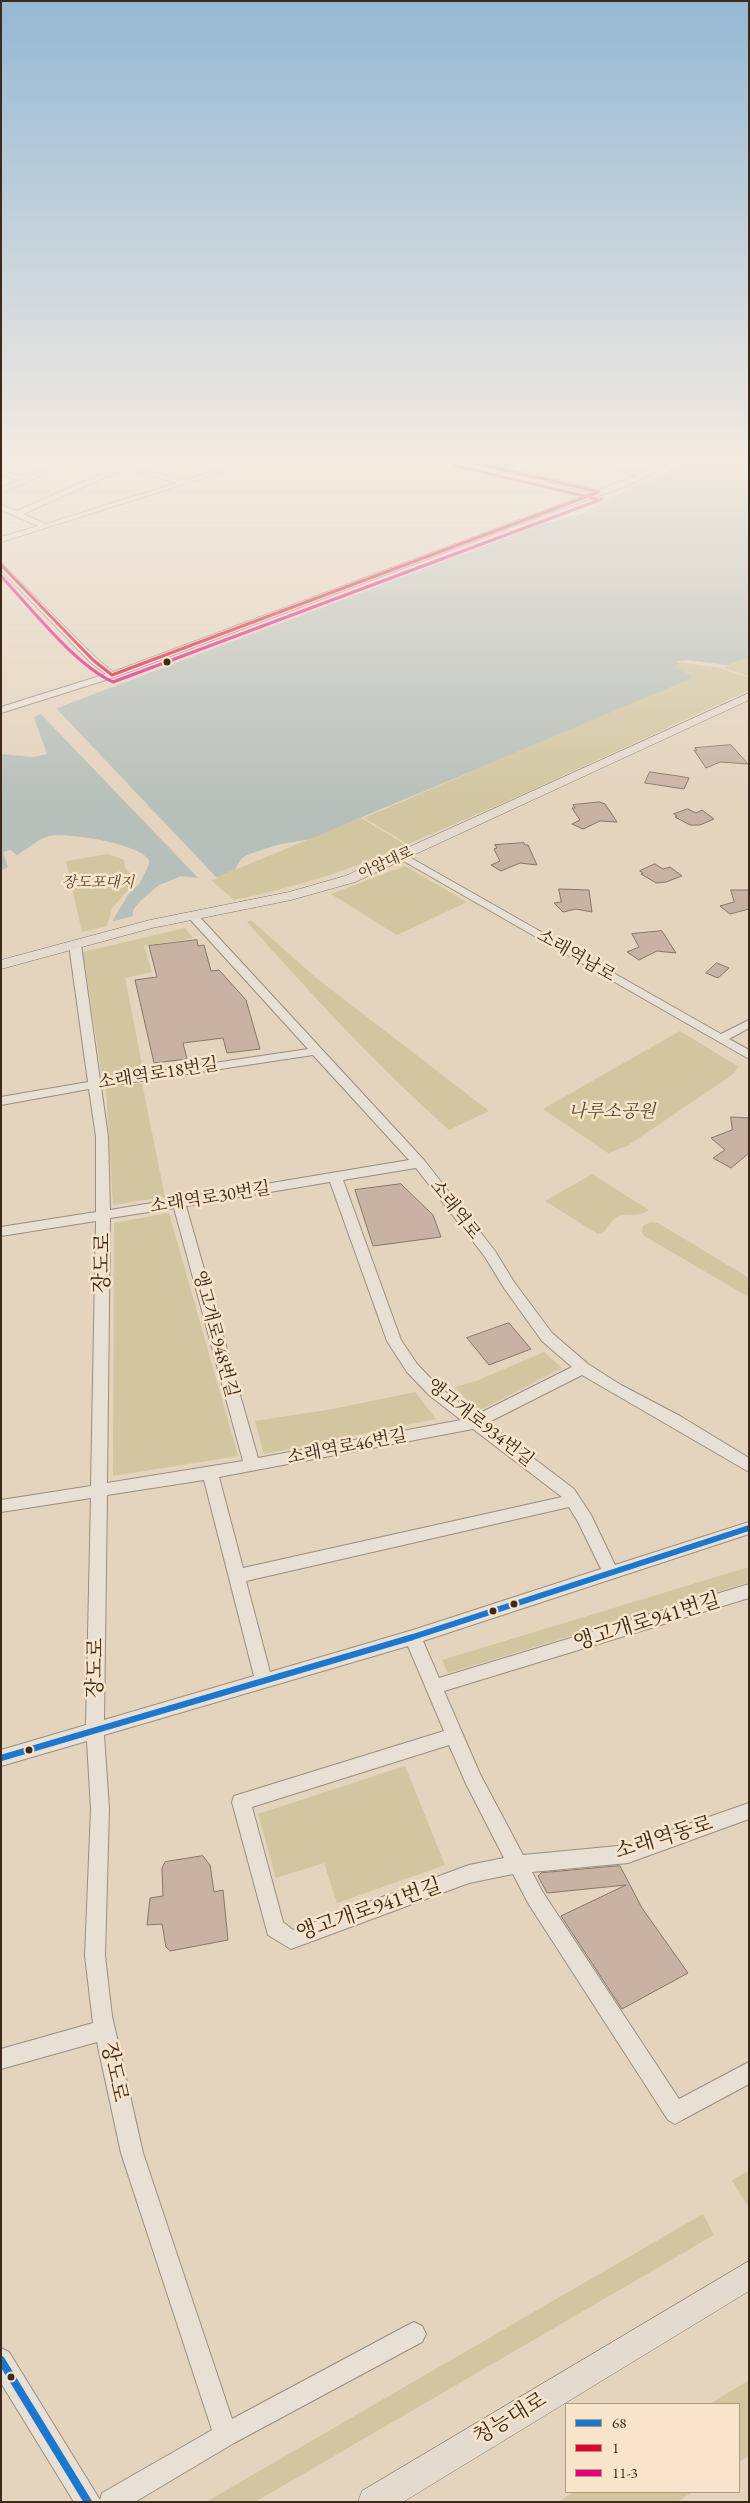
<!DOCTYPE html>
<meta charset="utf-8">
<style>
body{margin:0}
#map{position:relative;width:750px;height:2503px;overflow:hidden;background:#e4d3bd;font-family:"EB Garamond",serif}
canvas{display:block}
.frame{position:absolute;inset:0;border:2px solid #3e2a1a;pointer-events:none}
.legend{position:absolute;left:565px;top:2403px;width:175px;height:90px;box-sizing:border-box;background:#f8e4ca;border:1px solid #ae9a84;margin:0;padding:6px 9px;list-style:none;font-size:15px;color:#3e2a1a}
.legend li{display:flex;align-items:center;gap:10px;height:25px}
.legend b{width:25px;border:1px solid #ae9a84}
</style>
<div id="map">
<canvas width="750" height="2503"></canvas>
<div class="frame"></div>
<ul class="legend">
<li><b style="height:6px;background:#1c78cf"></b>68</li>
<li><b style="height:6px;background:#e4002b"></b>1</li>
<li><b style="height:6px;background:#e5007d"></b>11-3</li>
</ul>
</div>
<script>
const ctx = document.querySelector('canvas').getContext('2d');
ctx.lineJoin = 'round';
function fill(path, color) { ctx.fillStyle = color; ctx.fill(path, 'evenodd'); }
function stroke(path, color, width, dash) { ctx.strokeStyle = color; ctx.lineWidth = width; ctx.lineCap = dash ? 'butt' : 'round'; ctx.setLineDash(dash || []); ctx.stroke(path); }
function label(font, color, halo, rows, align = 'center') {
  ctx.font = font + ' "EB Garamond","Noto Serif KR",serif'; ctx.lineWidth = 5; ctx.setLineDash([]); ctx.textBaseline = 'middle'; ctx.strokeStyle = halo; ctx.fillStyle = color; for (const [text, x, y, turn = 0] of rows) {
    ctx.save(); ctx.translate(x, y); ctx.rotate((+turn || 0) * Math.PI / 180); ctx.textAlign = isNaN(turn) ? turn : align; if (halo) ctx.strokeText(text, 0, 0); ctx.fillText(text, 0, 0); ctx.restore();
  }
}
fill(new Path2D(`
 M749 606V676L724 668 728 665 688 660 678 661 674 666 678 662 720 668 749 678V690L521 795 408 844 364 818 476 770 317 835 361 818 406 845C351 870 293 888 234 900L211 880 181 876 159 885 145 896 133 910V916L113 921C121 899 150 881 149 859L143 853ZM307 840 235 870C237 867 238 862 240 859 248 850 295 841 307 840Z
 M108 854 124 860 125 868 137 880 112 908 107 926 82 932 66 861Z
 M405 866 467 902 397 935 331 894Z
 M251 920 315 977 489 1111 449 1130C376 1065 311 994 247 922Z
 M185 928 193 938 144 946 152 972 125 978 143 1070 102 1077 83 952Z
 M680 1031 739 1067 732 1075 627 1146 608 1153 543 1109Z
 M142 1083 165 1197 113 1205 106 1088Z
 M592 1174 649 1210C633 1222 619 1204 605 1231L598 1234 545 1201Z
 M169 1213 238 1456 113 1476 114 1223Z
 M650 1222 658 1223 749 1278V1297L644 1236 642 1232 643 1226Z
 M544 1352 562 1368 478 1411 455 1387 476 1381Z
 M415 1392 436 1419 264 1454 255 1421 333 1409Z
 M749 1567V1582L448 1673 442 1660Z
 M405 1766 445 1865 337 1903 324 1863 276 1878 258 1814Z
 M749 2171V2208L732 2180Z
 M703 2214 714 2235 255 2502H206Z
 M749 2380V2456L739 2462V2404H710Z
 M574 2492H692L677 2502H558Z`), '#d1c69f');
fill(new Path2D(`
 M687 458H749V656L727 665 688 660 678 661 674 668 691 675 692 678 310 839 279 844 247 855 241 859 235 869 212 879 181 876 159 885 140 901 133 910V916L113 921 128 895 140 883 150 862C145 844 66 832 49 836 37 839 28 849 17 855L10 850 3 852 8 867 1 871V754L33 757 47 754 34 718 36 716 540 525 582 514 632 487 660 477Z`), '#b6bfb9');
fill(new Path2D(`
 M55 707 218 879 201 881 39 712Z`), '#e4d3bd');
const building = new Path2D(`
 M731 745 748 764 720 762 706 768 694 750H697L695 748Z
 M650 772 678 776 689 778 684 789 645 783Z
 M600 802 605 804 617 822 600 821 583 829 572 824 580 820 572 808H575L573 805Z
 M688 809 696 813 702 810 714 819 700 825H690L675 817 677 816 674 814Z
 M524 843 525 845H528L537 865 520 863 501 871 491 865 500 861 494 849 497 848 495 845Z
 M655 864 663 869 670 867 682 876 666 882 656 883 641 874 643 873 640 871Z
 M559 889 589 890 592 912 576 909 563 912 554 903 561 902Z
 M731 890H749V909L730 914 720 906 734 902Z
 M662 931 676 953 657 951 639 960 627 952 639 947 632 934Z
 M197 940 198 946 204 945 211 971 219 970 246 1000 260 1049 227 1053 223 1038 183 1043 187 1059 154 1063 135 980 157 977 149 946Z
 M717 963 729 968 718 978 706 973Z
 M731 1117 749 1118V1153L731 1168 713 1158 725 1150 711 1138 732 1130Z
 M401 1184 433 1215 441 1237 373 1246 355 1190Z
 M509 1323 531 1349 489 1365 467 1338Z
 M203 1856 210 1865 214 1892 223 1890 228 1940 170 1951 166 1947 162 1924 147 1925 150 1898 163 1896 162 1868 165 1862Z
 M620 1866 642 1908 688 1973 622 2009 561 1916 626 1885 547 1893 538 1876 541 1873Z`);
fill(building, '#c8b2a4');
stroke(building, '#82776a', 1);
const minor = new Path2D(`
 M8 458H17L1 465V460Z
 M72 458H81L1 493V488L20 480 1 475V471L27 477Z
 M85 458C97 458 108 463 120 464 129 465 138 458 147 458L130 467 185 480 256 458H266L1 542V537L38 526 1 510V505L17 511 117 467ZM124 469 177 483 46 524 23 514Z
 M452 458H464L495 465 509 458H517L502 467 599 490 638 475 565 458H578L607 464 618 458H626L614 466 645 473 668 458H676L655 473 624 487 546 514 115 677 1 713V707L106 674 90 662 1 570V563L96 658 113 672 592 493Z
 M404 854 721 1034 749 1020V1028L729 1039 749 1050V1059L400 859V855Z
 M192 912 196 913 424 1160 495 1251 514 1282 552 1333 588 1364 621 1385 680 1416 749 1458V1472L582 1375 487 1423 574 1489 591 1515 615 1565 749 1522V1534L423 1641 439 1678 749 1584V1598L444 1691 480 1774 523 1855 628 1845 749 1803V1819L628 1863 532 1872 542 1891 679 2099 749 2062V2084L682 2120 675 2124 668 2120 528 1903 513 1874 469 1883 291 1949 268 1935 232 1802 234 1796 444 1731 408 1646 104 1735 109 1809 105 1956 112 2016 143 2153 232 2419 406 2326 414 2322 422 2326 426 2334 422 2342 234 2443 135 2502H74L1 2383V2348L9 2352 100 2500 102 2493 212 2430 121 2153 97 2042 1 2069V2049L93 2023 85 1956 91 1809 87 1741 1 1766V1750L86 1725 91 1498 1 1512V1500L91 1486 96 1221 1 1236V1227L96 1212V1137L89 1089 1 1105V1097L88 1082 69 945 75 942 81 945 100 1080 308 1049 188 917 187 915ZM313 1055 409 1160 110 1210 108 1137 101 1087ZM416 1168 485 1257 504 1288 542 1341 572 1367 476 1415 439 1387 417 1364 401 1340 343 1180ZM330 1182 387 1341 407 1372 429 1395 461 1420 258 1458 186 1206ZM174 1208 243 1461 107 1483 110 1218ZM473 1429 562 1497 243 1568 219 1477ZM204 1480 254 1676 104 1720 107 1495ZM569 1507 578 1522 601 1569 413 1630 270 1672 246 1581ZM449 1745 466 1784 504 1858 469 1865 293 1930 283 1922 252 1807Z`);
const major = new Path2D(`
 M749 693V700L355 882 291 900 152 928 1 969V960L150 920 289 892 345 876Z
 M749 2261V2291L403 2502H358L362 2491Z`);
stroke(minor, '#9a8e80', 2);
stroke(major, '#82776a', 1);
fill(minor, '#e8e0d5');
fill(major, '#e4dacd');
stroke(new Path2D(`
 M1 1758 413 1637 749 1528`), '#1c78cf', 6);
stroke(new Path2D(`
 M1 2360 88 2502`), '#1c78cf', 8);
stroke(new Path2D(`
 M455 458 599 492
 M1 565 93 660 112 675 599 492`), '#e4002b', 3);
stroke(new Path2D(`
 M453 465 597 499
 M1 576C31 608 74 664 113 682L602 499`), '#e5007d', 3);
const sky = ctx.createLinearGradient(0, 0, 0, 808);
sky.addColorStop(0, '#94b8d5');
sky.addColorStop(0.57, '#f3ebe1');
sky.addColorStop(1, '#f3ebe100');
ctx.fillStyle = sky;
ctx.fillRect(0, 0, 750, 808);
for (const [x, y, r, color] of [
 [167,662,4.5,"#3e2a1a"],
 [514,1604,4.5,"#3e2a1a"],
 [493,1611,4.5,"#3e2a1a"],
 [29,1750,4.5,"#3e2a1a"],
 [11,2377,4.5,"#3e2a1a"]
]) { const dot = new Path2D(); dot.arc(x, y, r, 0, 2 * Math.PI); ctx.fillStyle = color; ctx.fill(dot); stroke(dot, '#f8e4ca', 2); }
label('15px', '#3e2a1a', '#f8e4ca', [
 ["아암대로",386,863,-24]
]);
label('italic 15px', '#584730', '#f8e4ca', [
 ["장도포대지",98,883]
]);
label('18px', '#3e2a1a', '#f8e4ca', [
 ["소래역남로",576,956,30],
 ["소래역로18번길",158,1074,-9],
 ["소래역로30번길",210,1198,-9],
 ["소래역로",455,1210,52],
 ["앵고개로948번길",215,1334,75],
 ["앵고개로934번길",480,1423,38],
 ["소래역로46번길",347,1447,-11]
]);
label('italic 18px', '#584730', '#f8e4ca', [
 ["나루소공원",612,1112]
]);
label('21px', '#3e2a1a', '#f8e4ca', [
 ["장도로",103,1263,-89],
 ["앵고개로941번길",647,1622,-17],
 ["장도로",96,1668,-89],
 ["소래역동로",664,1838,-17],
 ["앵고개로941번길",369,1910,-19],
 ["장도로",114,2072,78],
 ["청능대로",510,2419,-31]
]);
</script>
